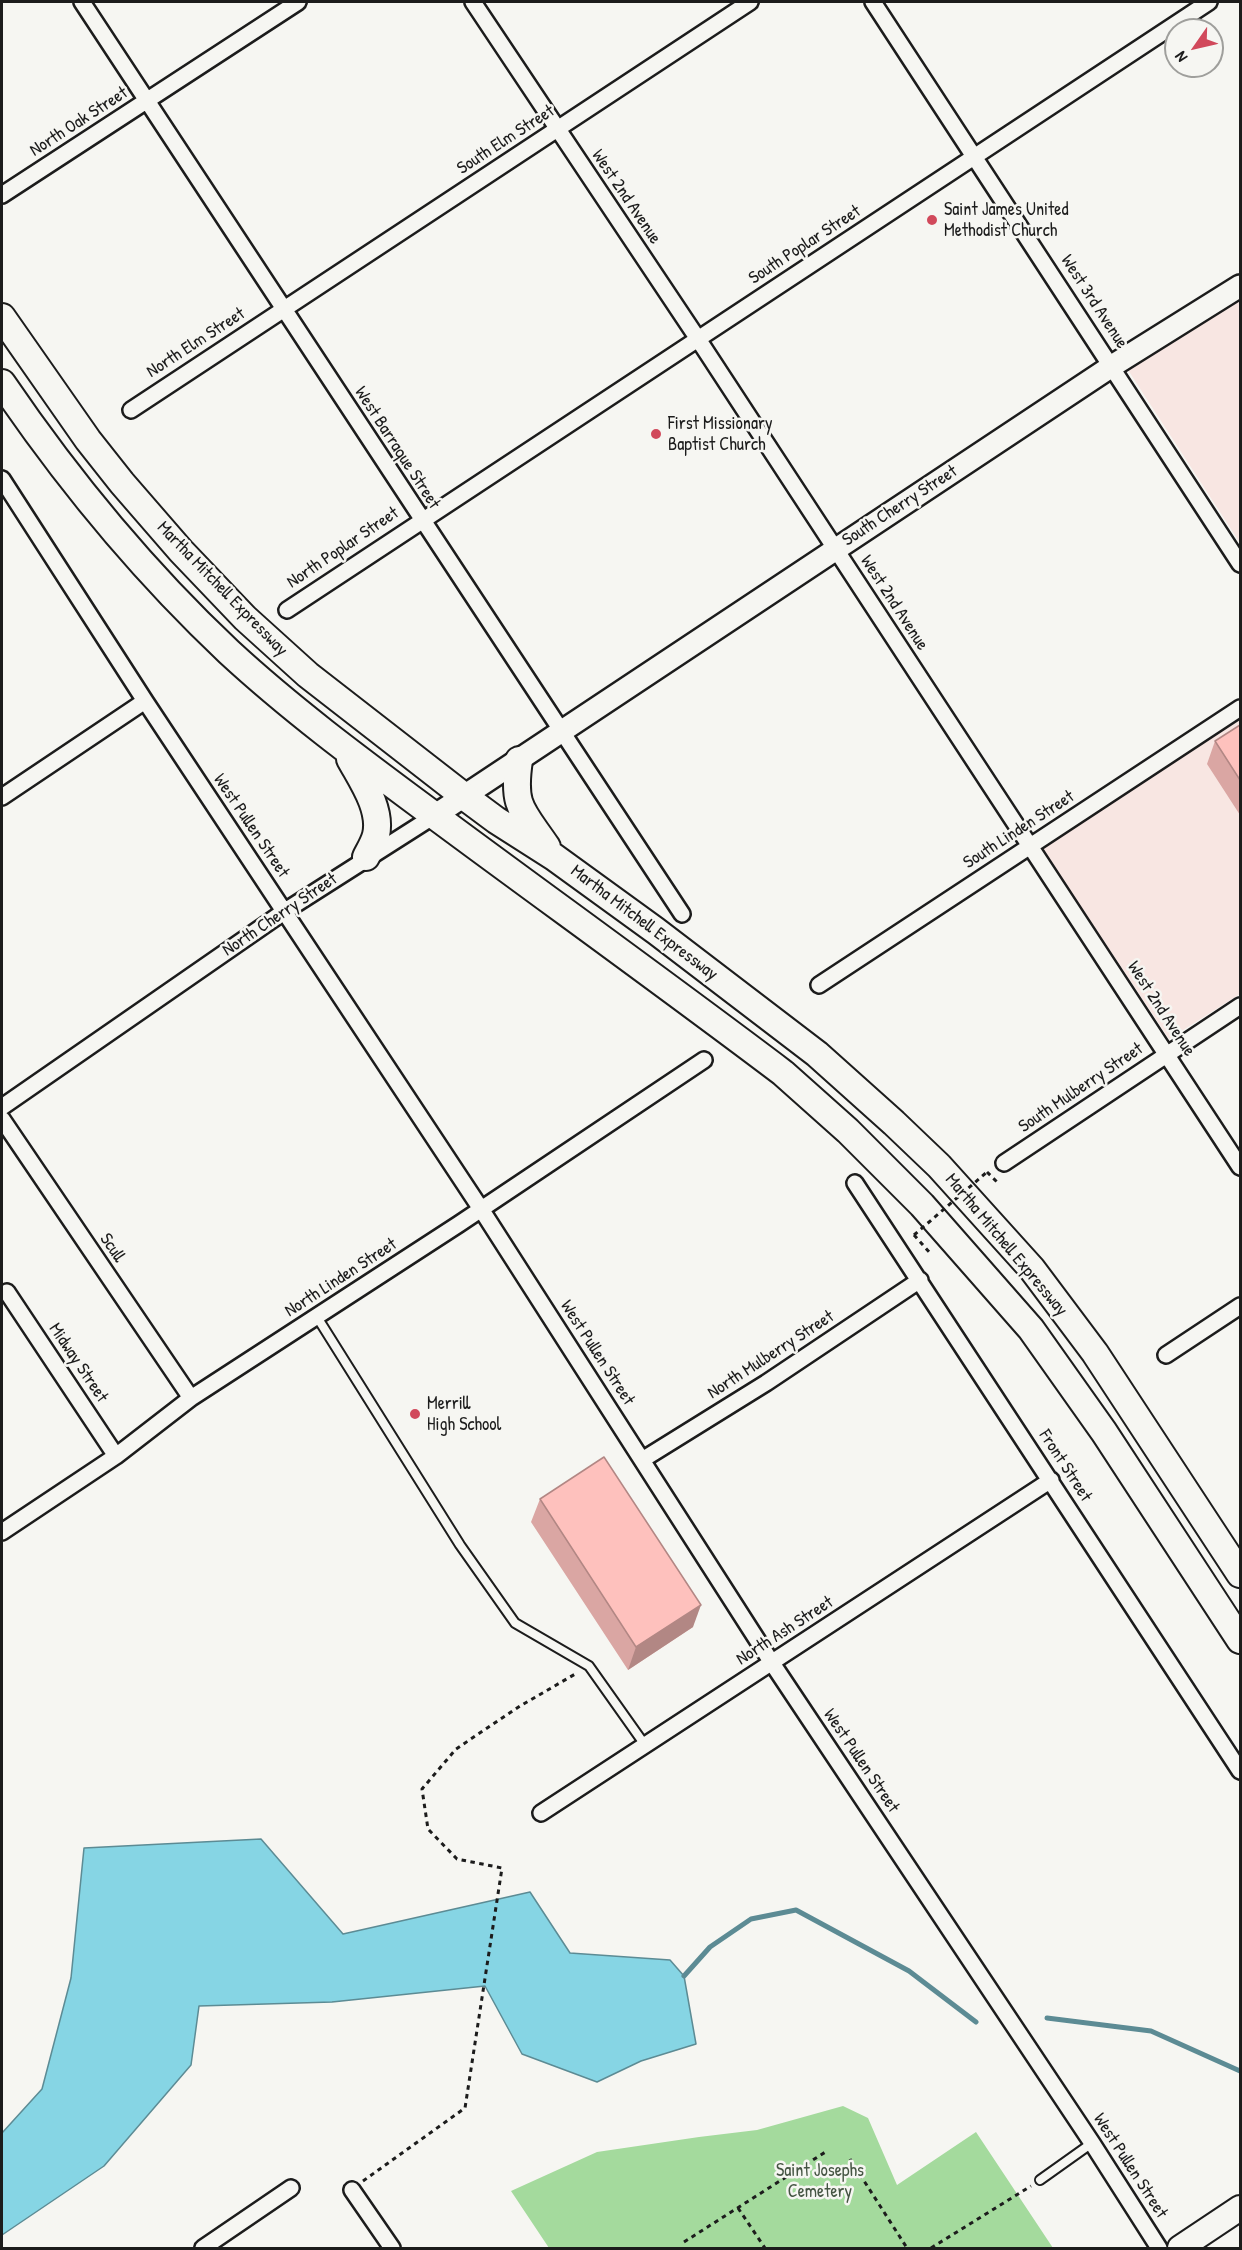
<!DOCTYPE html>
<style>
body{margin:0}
#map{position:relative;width:1242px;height:2250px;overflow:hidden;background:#f6f6f2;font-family:"Patrick Hand",sans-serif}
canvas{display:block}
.frame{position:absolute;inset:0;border:3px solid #1c1c1c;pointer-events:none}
.north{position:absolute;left:1164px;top:18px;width:60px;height:60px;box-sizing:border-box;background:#f6f6f2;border:2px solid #9f9f9c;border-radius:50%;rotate:236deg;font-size:16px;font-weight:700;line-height:24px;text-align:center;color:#1c1c1c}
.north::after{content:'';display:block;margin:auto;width:21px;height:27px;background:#d1495b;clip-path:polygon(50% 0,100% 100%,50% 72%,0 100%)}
</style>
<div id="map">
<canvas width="1242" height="2250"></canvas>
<div class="frame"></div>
<div class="north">N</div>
</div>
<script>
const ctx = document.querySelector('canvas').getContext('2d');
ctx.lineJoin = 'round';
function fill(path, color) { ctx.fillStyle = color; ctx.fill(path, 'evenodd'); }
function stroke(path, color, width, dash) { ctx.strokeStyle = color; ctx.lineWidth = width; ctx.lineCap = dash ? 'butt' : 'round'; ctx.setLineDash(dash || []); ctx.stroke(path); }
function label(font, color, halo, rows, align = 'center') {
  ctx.font = font + ' "Patrick Hand",sans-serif'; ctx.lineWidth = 5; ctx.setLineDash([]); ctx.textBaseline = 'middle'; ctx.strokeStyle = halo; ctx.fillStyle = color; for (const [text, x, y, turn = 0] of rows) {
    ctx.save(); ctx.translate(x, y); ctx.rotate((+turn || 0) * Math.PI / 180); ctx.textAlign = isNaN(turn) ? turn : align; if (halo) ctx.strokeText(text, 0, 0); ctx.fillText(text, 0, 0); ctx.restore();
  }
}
fill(new Path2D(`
 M1240 298V543L1128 370Z
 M1240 720V994L1169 1039 1042 848Z`), '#f8e6e2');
fill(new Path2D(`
 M843 2106 868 2118 897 2185 976 2132 1053 2248H549L511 2191 597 2152 699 2137 757 2130Z`), '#a4da9d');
const water = new Path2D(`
 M261 1839 343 1934 530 1892 570 1953 670 1960 684 1976 696 2044 641 2061 597 2082 522 2054 485 1986 332 2002 199 2006 191 2065 104 2166 2 2235V2133L42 2089 71 1978 84 1848Z`);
fill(water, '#86d5e4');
stroke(water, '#5c8b94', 1.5);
stroke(new Path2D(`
 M684 1976 710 1947 751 1919 796 1910 909 1971 976 2022
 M1047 2018 1151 2031 1240 2071`), '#5c8b94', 5);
const service = new Path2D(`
 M317 1317 460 1545 515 1623 589 1666 645 1745
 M1040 2180 1092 2143`);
const minor = new Path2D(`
 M82 2 682 914
 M473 2 698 339 1240 1167
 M873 2 1240 564
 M2 195 298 2
 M131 410 750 2
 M2 479 145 701 481 1209 772 1663 1092 2143 1159 2248
 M287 610 1209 2
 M2 797 145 701
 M819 985 1240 708
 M2 1107 285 911 434 816
 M2 1119 191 1398
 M1004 1163 1240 1006
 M855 1183 1240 1771
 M7 1292 116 1456
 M1166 1355 1240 1306
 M642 1460 766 1383 920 1280
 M2 1532 116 1456 191 1398 459 1224 704 1060
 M541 1813 1051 1480
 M352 2190 392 2248
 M203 2248 291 2188`);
const secondary = new Path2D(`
 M434 816 1112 366 1240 286`);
const primary = new Path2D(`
 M1180 2248 1240 2208`);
const trunk = new Path2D(`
 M2 317 88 440 122 483 181 551 245 618 308 675 465 797 496 820 554 857 656 931 817 1054 894 1123 939 1166 1032 1269 1095 1353 1240 1574
 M2 383C68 480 144 572 229 652 294 712 365 764 435 816 551 902 668 986 783 1073L848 1131 922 1205 1031 1329 1104 1432 1240 1640
 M350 759C362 781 382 809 376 835 374 843 369 851 366 857
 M519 760C512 807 522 810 547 847`);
stroke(service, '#1c1c1c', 12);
stroke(minor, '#1c1c1c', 20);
stroke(secondary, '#1c1c1c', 26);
stroke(primary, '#1c1c1c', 28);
stroke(trunk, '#1c1c1c', 30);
stroke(new Path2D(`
 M987 1172 999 1184
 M914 1235 930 1253
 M850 2159 907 2248
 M363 2181 465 2108 502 1868 457 1859 428 1829 422 1789 456 1749 520 1706 577 1673
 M738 2208 765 2248
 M684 2242 827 2151
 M931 2248 1031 2186`), '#1c1c1c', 3, [4.5, 4.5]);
stroke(service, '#f6f6f2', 8);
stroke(minor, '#f6f6f2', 15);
stroke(secondary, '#f6f6f2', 21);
stroke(primary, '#f6f6f2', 24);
stroke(trunk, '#f6f6f2', 26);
stroke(new Path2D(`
 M914 1235 987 1172`), '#1c1c1c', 3, [4.5, 4.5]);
fill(new Path2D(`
 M1240 725V815L1207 764 1215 741Z
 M540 1499 693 1627 628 1670 531 1522Z`), '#daa6a3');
fill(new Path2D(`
 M701 1605 693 1627 628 1670 636 1647Z`), '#b28784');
const building = new Path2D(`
 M1240 725V780L1215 741Z
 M604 1457 701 1605 636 1647 540 1499Z`);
fill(building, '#fec1bd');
stroke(building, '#b28784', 1.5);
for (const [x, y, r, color] of [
 [932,220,6,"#d1495b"],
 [656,434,6,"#d1495b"],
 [415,1414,6,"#d1495b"]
]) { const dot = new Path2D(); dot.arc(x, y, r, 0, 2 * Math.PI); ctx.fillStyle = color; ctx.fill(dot); stroke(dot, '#f6f6f2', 2); }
label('18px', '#1c1c1c', '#f6f6f2', [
 ["North Oak Street",79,122,-33],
 ["South Elm Street",506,140,-33],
 ["West 2nd Avenue",626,197,56],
 ["South Poplar Street",805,245,-33],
 ["West 3rd Avenue",1094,302,57],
 ["North Elm Street",196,343,-33],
 ["West Barraque Street",397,448,57],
 ["South Cherry Street",900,506,-33],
 ["North Poplar Street",343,548,-34],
 ["Martha Mitchell Expressway",222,589,46],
 ["West 2nd Avenue",894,603,57],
 ["West Pullen Street",251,826,56],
 ["South Linden Street",1019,830,-33],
 ["North Cherry Street",280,915,-34],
 ["Martha Mitchell Expressway",644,923,37],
 ["West 2nd Avenue",1161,1009,57],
 ["South Mulberry Street",1081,1088,-34],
 ["Martha Mitchell Expressway",1006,1245,50],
 ["Scull",112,1248,56],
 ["North Linden Street",341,1278,-33],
 ["West Pullen Street",597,1353,57],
 ["North Mulberry Street",771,1355,-33],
 ["Midway Street",78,1363,56],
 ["Front Street",1065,1466,57],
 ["North Ash Street",785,1631,-33],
 ["West Pullen Street",861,1761,56],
 ["West Pullen Street",1130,2166,57]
]);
label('18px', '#1c1c1c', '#f6f6f2', [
 ["Saint James United",944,210],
 ["Methodist Church",944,231],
 ["First Missionary",668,424],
 ["Baptist Church",668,445],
 ["Merrill",427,1404],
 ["High School",427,1425]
], 'left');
label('18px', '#455543', '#f6f6f2', [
 ["Saint Josephs",820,2171],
 ["Cemetery",820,2192]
]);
</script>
